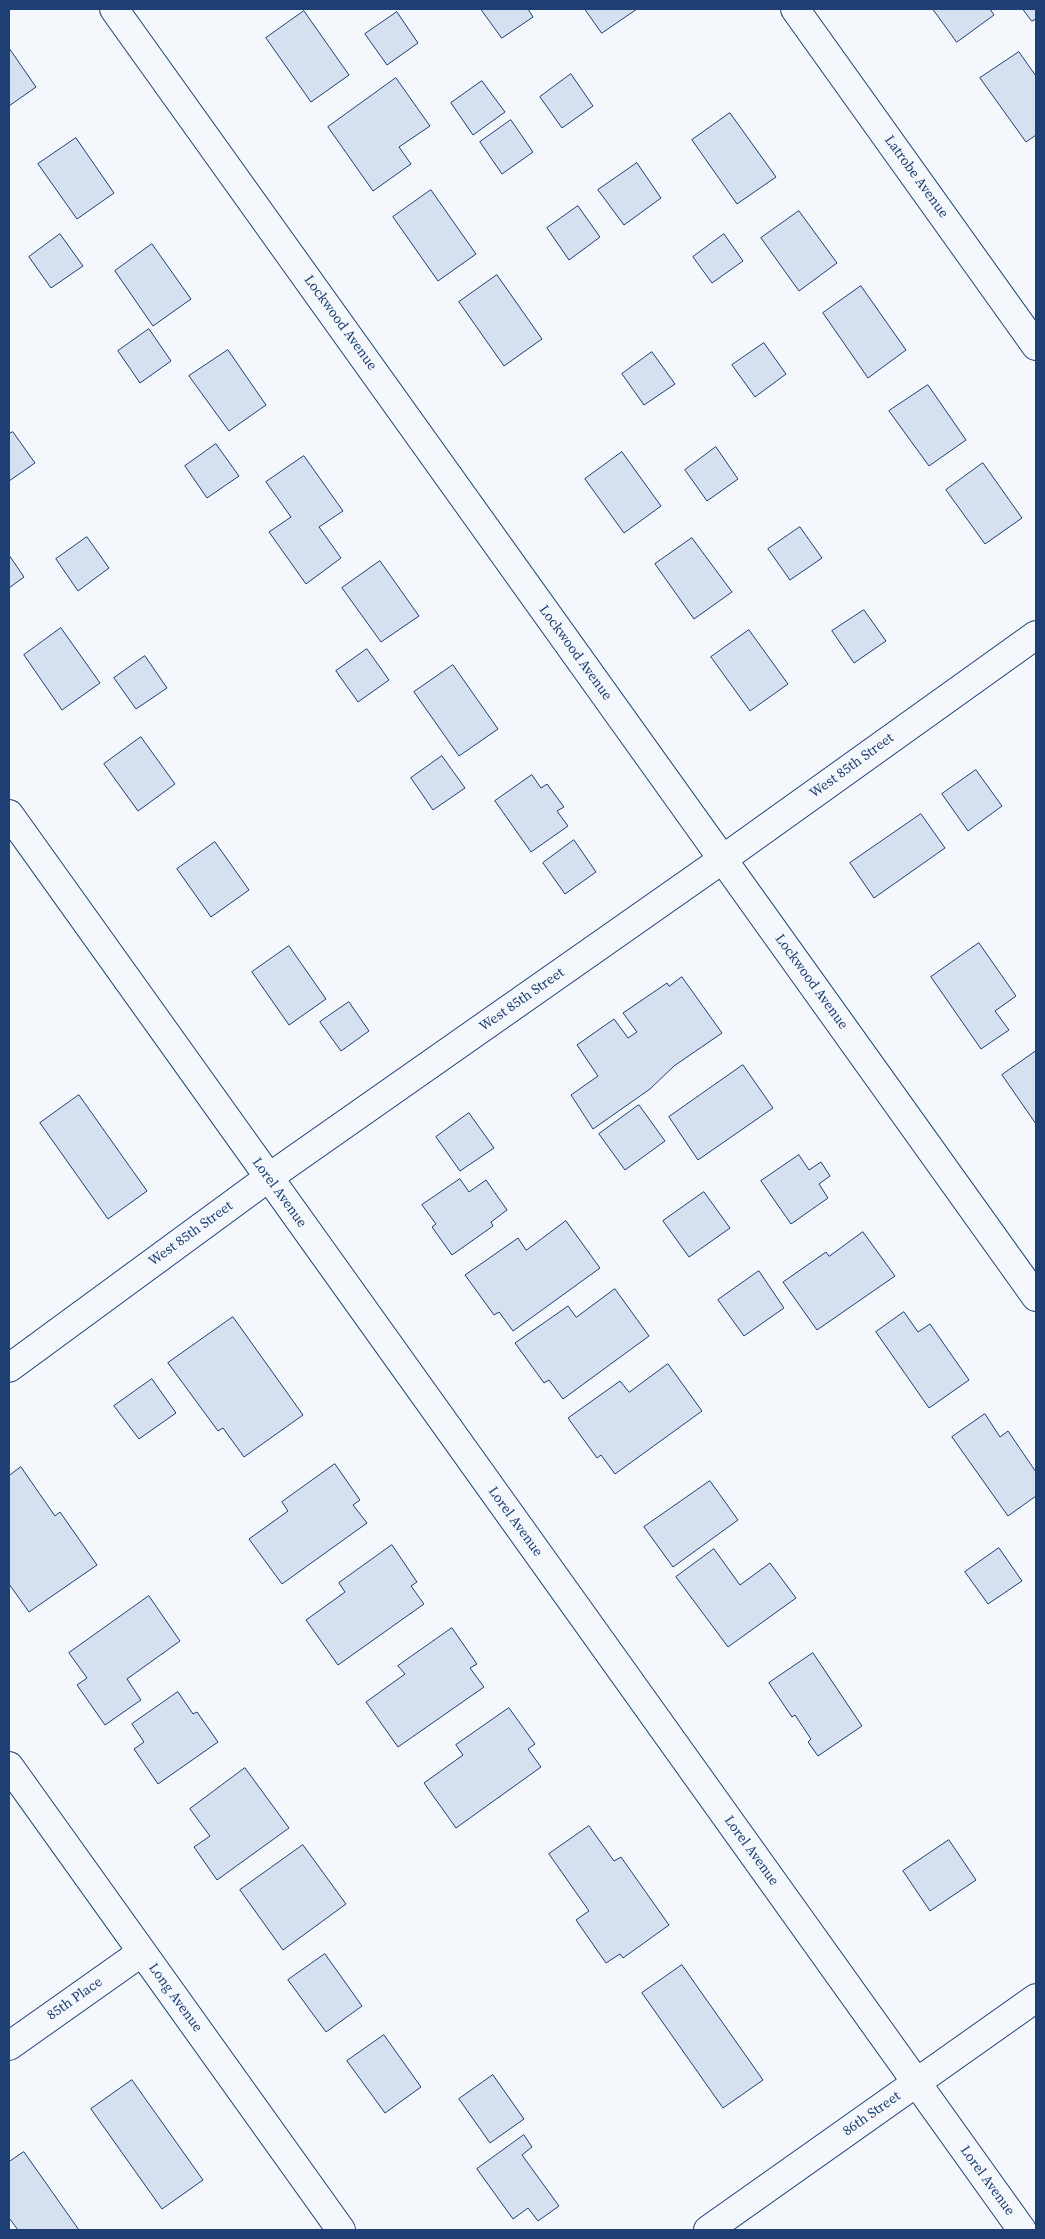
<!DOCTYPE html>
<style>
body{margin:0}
#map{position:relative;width:1045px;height:2239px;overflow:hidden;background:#f4f7fb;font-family:"Source Serif 4",serif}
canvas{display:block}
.frame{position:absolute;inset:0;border:10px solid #1d3f73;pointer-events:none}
</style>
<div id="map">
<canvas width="1045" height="2239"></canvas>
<div class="frame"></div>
</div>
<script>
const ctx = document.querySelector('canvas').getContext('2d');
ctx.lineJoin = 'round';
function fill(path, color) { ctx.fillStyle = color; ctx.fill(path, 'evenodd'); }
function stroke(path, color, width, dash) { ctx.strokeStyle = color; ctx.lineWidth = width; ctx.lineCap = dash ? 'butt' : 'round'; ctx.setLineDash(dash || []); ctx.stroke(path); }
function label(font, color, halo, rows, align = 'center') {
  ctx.font = font + ' "Source Serif 4",serif'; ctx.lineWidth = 4; ctx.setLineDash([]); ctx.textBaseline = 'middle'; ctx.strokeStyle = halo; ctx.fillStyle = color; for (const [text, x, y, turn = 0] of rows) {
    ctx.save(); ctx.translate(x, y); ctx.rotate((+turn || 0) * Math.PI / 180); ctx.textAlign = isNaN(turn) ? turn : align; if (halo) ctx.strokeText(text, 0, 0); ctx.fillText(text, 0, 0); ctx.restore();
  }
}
const building = new Path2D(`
 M481 9H528L533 17 502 38Z
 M585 9H637L602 33Z
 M933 9H990L994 15 957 42Z
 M1023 9H1036V19L1032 21Z
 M304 11 349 75 311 102 266 38Z
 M397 12 418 43 387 65 365 34Z
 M9 48 36 87 9 106Z
 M1019 52 1036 76V135L1026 142 980 78Z
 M571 74 593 106 562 128 540 97Z
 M396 78 430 126 399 147 411 164 373 191 328 127Z
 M482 81 505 112 473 135 451 103Z
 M730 113 776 177 737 204 692 140Z
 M511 120 533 152 502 174 480 142Z
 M76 138 114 193 77 219 38 164Z
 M637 163 661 198 624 225 598 190Z
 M431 190 476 254 438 281 393 217Z
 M578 206 600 237 569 260 547 228Z
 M799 211 837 263 799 291 761 238Z
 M60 234 83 266 51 288 29 257Z
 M724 234 743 261 712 283 693 257Z
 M152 244 191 299 153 326 115 271Z
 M497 275 542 339 504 366 459 302Z
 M861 286 906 350 868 378 823 313Z
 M149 329 171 361 140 383 118 351Z
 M764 343 786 374 755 397 732 365Z
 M228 350 266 405 229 431 189 376Z
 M652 352 675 384 644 405 622 374Z
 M928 385 966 440 929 466 889 411Z
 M13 432 35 463 9 481V434Z
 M216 444 239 476 207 498 185 466Z
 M716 447 738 479 707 501 685 470Z
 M622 452 661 506 624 533 585 479Z
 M304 456 343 511 319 527 341 558 306 584 269 532 291 517 266 482Z
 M983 463 1022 518 985 544 946 490Z
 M800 527 822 558 790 580 768 549Z
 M87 537 109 568 78 591 56 559Z
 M692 538 732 592 694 619 655 564Z
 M9 555 24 577 9 588Z
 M380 561 419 616 381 642 342 588Z
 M864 610 886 641 854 663 832 631Z
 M61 628 100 683 62 710 24 655Z
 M749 630 788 684 750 711 711 657Z
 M367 649 389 680 358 702 336 671Z
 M145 656 167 688 136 709 114 678Z
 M453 665 498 729 459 756 414 692Z
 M141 737 175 784 138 811 104 764Z
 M442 756 465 788 433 810 411 778Z
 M976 770 1002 806 968 831 942 794Z
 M532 775 541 788 547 784 564 807 557 811 568 826 531 852 495 801Z
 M921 814 945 848 874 898 850 863Z
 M574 840 596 872 565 894 543 863Z
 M215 842 249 890 211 917 177 869Z
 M979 943 1016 996 995 1011 1009 1030 981 1049 931 977Z
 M289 946 326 999 289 1025 252 972Z
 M682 977 722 1033 674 1066 650 1089 593 1129 571 1095 598 1076 577 1045 614 1019 628 1038 637 1032 623 1013 667 983 669 986Z
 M349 1002 369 1031 341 1051 320 1022Z
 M1036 1051V1124L1002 1075Z
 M743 1065 773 1108 698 1160 669 1117Z
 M79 1095 147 1191 108 1219 40 1123Z
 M639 1105 665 1141 625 1170 599 1134Z
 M469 1113 494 1148 460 1171 436 1137Z
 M799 1155 809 1170 821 1162 830 1176 819 1184 828 1198 791 1224 761 1181Z
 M460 1179 469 1192 486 1180 507 1210 491 1222 493 1226 452 1255 432 1227 436 1224 422 1205Z
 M704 1192 730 1228 689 1257 663 1221Z
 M566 1221 600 1268 513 1331 499 1312 494 1315 465 1275 518 1238 526 1250Z
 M863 1232 895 1276 817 1330 783 1282 826 1252 829 1256Z
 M759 1271 784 1308 744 1336 718 1300Z
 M615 1289 649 1336 563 1399 549 1380 544 1383 515 1343 568 1306 576 1317Z
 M904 1312 918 1332 930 1324 969 1380 929 1408 876 1332Z
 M233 1317 303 1415 244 1457 223 1428 218 1431 168 1363Z
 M668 1364 702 1411 615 1474 601 1455 597 1458 568 1418 620 1381 629 1392Z
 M152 1379 176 1413 139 1439 114 1406Z
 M985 1414 1000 1437 1008 1431 1036 1472V1496L1008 1516 952 1437Z
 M335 1464 360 1500 353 1505 367 1523 282 1584 249 1539 288 1511 282 1502Z
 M21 1467 55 1516 60 1512 97 1565 29 1612 9 1584V1476Z
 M710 1481 738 1520 673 1567 644 1527Z
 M392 1545 417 1582 411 1586 424 1604 338 1665 306 1620 345 1592 339 1583Z
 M999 1548 1022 1581 988 1604 965 1572Z
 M714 1549 740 1585 770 1563 796 1598 728 1647 676 1577Z
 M149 1596 180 1641 127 1679 141 1700 105 1725 77 1685 87 1678 69 1653Z
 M452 1628 477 1664 470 1668 484 1687 398 1747 366 1702 405 1674 398 1666Z
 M813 1653 862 1726 818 1756 808 1742 811 1739 795 1715 792 1717 769 1683Z
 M178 1692 193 1714 197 1712 218 1742 158 1784 134 1749 144 1742 132 1724Z
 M509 1708 535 1744 528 1749 541 1767 456 1828 424 1783 463 1755 456 1745Z
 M245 1768 289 1828 217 1880 194 1847 210 1836 190 1809Z
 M589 1826 614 1861 621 1857 669 1925 623 1958 620 1954 606 1963 576 1920 589 1911 549 1854Z
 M949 1840 976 1880 930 1911 903 1871Z
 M303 1845 346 1904 283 1950 240 1890Z
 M325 1954 362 2006 326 2032 288 1980Z
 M682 1965 763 2080 723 2108 642 1993Z
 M384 2035 421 2087 385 2113 347 2061Z
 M493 2075 524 2119 490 2143 459 2099Z
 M132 2080 203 2180 162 2209 91 2109Z
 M524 2135 532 2147 522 2155 559 2206 538 2221 528 2208 513 2219 477 2169Z
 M24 2152 79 2230H18L9 2218V2162Z`);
fill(building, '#d5e0f0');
stroke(building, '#1d3f73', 1);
const street = new Path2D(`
 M114 9 1036 1297
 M795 9 1036 346
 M9 814 1022 2230
 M9 1368 268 1178 723 859 1036 635
 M9 1766 341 2230
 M9 2046 142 1952
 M708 2230 1036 1998`);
stroke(street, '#1d3f73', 30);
stroke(street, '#f4f7fb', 28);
label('14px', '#1d3f73', '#f4f7fb', [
 ["Latrobe Avenue",916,177,54],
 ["Lockwood Avenue",340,323,54],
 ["Lockwood Avenue",575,653,54],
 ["West 85th Street",852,766,-36],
 ["Lockwood Avenue",811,982,54],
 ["West 85th Street",522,1000,-35],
 ["Lorel Avenue",279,1193,54],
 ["West 85th Street",191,1234,-36],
 ["Lorel Avenue",515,1522,54],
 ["Lorel Avenue",751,1851,54],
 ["Long Avenue",175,1998,54],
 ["85th Place",75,1999,-35],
 ["86th Street",872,2114,-35],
 ["Lorel Avenue",987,2181,54]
]);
</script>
